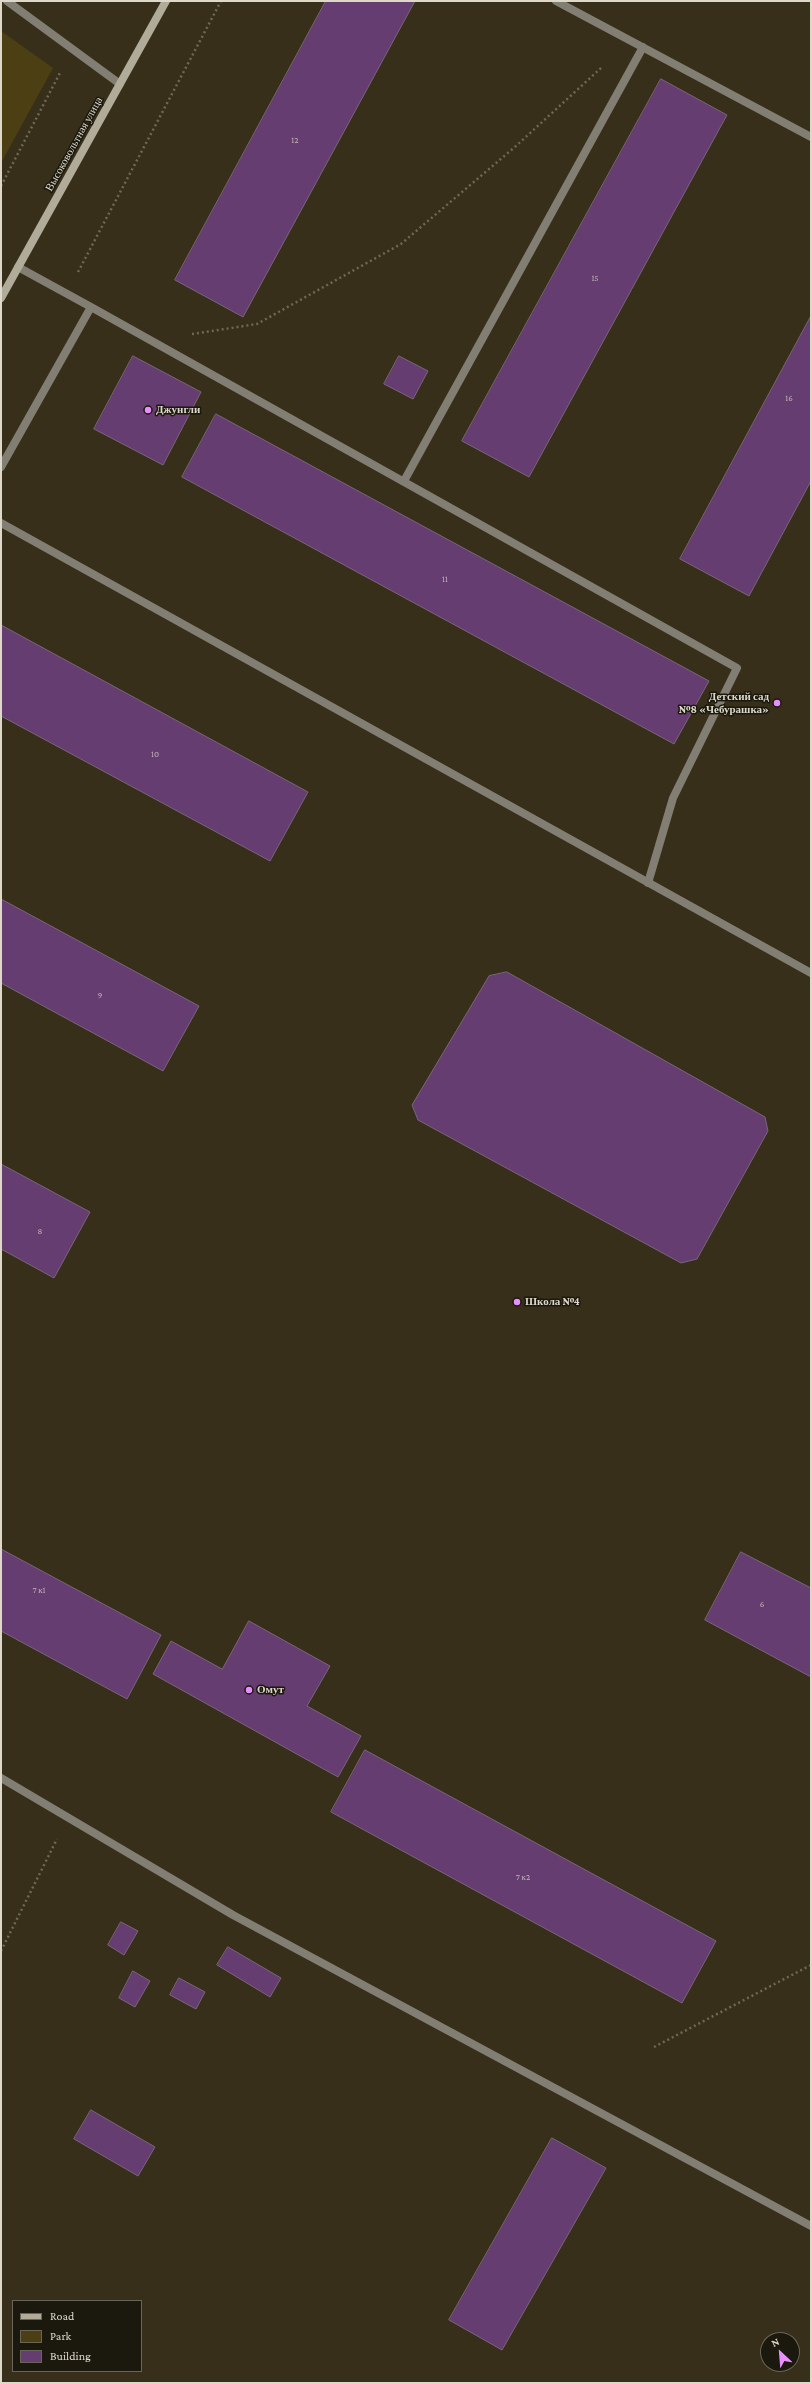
<!DOCTYPE html>
<meta charset="utf-8">
<style>
body{margin:0}
#map{position:relative;width:812px;height:2384px;overflow:hidden;background:#372f19;font-family:"Crimson Pro",serif}
canvas{display:block}
.frame{position:absolute;inset:0;border:2px solid #ddd8ca;pointer-events:none}
.legend{position:absolute;left:12px;top:2300px;width:130px;height:72px;box-sizing:border-box;background:#1b180e;border:1px solid #696559;margin:0;padding:5px 7px;list-style:none;font-size:12px;color:#ddd8ca}
.legend li{display:flex;align-items:center;gap:8px;height:20px}
.legend b{width:20px;border:1px solid #696559}
.north{position:absolute;left:760px;top:2332px;width:40px;height:40px;box-sizing:border-box;background:#1b180e;border:1px solid #696559;border-radius:50%;rotate:334deg;font-size:11px;font-weight:700;line-height:16px;text-align:center;color:#ddd8ca}
.north::after{content:'';display:block;margin:auto;width:14px;height:18px;background:#e88eff;clip-path:polygon(50% 0,100% 100%,50% 72%,0 100%)}
</style>
<div id="map">
<canvas width="812" height="2384"></canvas>
<div class="frame"></div>
<ul class="legend">
<li><b style="height:5px;background:#b1ab99"></b>Road</li>
<li><b style="height:11px;background:#4d3f14"></b>Park</li>
<li><b style="height:11px;background:#663d71"></b>Building</li>
</ul>
<div class="north">N</div>
</div>
<script>
const ctx = document.querySelector('canvas').getContext('2d');
ctx.lineJoin = 'round';
function fill(path, color) { ctx.fillStyle = color; ctx.fill(path, 'evenodd'); }
function stroke(path, color, width, dash) { ctx.strokeStyle = color; ctx.lineWidth = width; ctx.lineCap = dash ? 'butt' : 'round'; ctx.setLineDash(dash || []); ctx.stroke(path); }
function label(font, color, halo, rows, align = 'center') {
  ctx.font = font + ' "Crimson Pro",serif'; ctx.lineWidth = 3; ctx.setLineDash([]); ctx.textBaseline = 'middle'; ctx.strokeStyle = halo; ctx.fillStyle = color; for (const [text, x, y, turn = 0] of rows) {
    ctx.save(); ctx.translate(x, y); ctx.rotate((+turn || 0) * Math.PI / 180); ctx.textAlign = isNaN(turn) ? turn : align; if (halo) ctx.strokeText(text, 0, 0); ctx.fillText(text, 0, 0); ctx.restore();
  }
}
fill(new Path2D(`
 M1 31 53 68 1 163Z`), '#4d3f14');
const building = new Path2D(`
 M326 1H415L243 317 175 280Z
 M661 79 727 115 529 477 462 441Z
 M811 316V481L749 596 680 559Z
 M133 356 201 392 163 465 94 429Z
 M399 356 428 371 413 399 384 384Z
 M216 414 709 681 674 744 182 477Z
 M1 625 308 792 270 861 1 716Z
 M1 899 199 1006 163 1071 1 983Z
 M507 972 765 1117 768 1131 697 1259 681 1263 418 1120 412 1105 489 976Z
 M1 1164 90 1212 54 1278 1 1249Z
 M1 1549 161 1635 127 1699 1 1631Z
 M741 1552 811 1588V1677L705 1620Z
 M249 1621 330 1666 307 1706 361 1736 338 1777 153 1674 171 1641 222 1669Z
 M365 1750 716 1941 682 2003 331 1812Z
 M121 1922 138 1931 124 1955 108 1945Z
 M228 1947 281 1978 270 1997 217 1965Z
 M133 1971 150 1981 135 2007 119 1998Z
 M179 1978 205 1992 196 2009 170 1995Z
 M91 2110 155 2147 138 2176 74 2139Z
 M552 2138 606 2168 502 2350 449 2320Z`);
fill(building, '#663d71');
stroke(building, '#77667b', 1);
stroke(new Path2D(`
 M1 186 61 71
 M78 272 221 1
 M192 334 257 324 401 244 516 146 601 68
 M1 1951 57 1839
 M654 2047 811 1965`), '#6f6855', 2.5, [2, 3]);
stroke(new Path2D(`
 M7 1 120 84
 M556 1 811 137
 M91 307 737 668 673 798 648 883
 M1 467 91 307 18 267
 M404 481 643 47
 M1 523 811 973`), '#827e73', 8);
stroke(new Path2D(`
 M1 1778 233 1915 811 2226`), '#827e73', 8);
stroke(new Path2D(`
 M1 298 166 1`), '#b1ab99', 8);
for (const [x, y, r, color] of [
 [148,410,4,"#e88eff"],
 [777,703,4,"#e88eff"],
 [517,1302,4,"#e88eff"],
 [249,1690,4,"#e88eff"]
]) { const dot = new Path2D(); dot.arc(x, y, r, 0, 2 * Math.PI); ctx.fillStyle = color; ctx.fill(dot); stroke(dot, '#1b180e', 1.5); }
label('9px', '#bfb1b4', null, [
 ["12",295,140],
 ["15",595,278],
 ["16",789,398],
 ["11",445,579],
 ["10",155,754],
 ["9",100,995],
 ["8",40,1231],
 ["7 к1",39,1590],
 ["6",762,1604],
 ["7 к2",523,1877]
]);
label('11px', '#ddd8ca', '#1b180e', [
 ["Высоковольтная улица",74,144,-61]
]);
label('bold 11px', '#ddd8ca', '#1b180e', [
 ["Джунгли",156,410],
 ["Детский сад",769,697,"right"],
 ["№8 «Чебурашка»",769,710,"right"],
 ["Школа №4",525,1302],
 ["Омут",257,1690]
], 'left');
</script>
